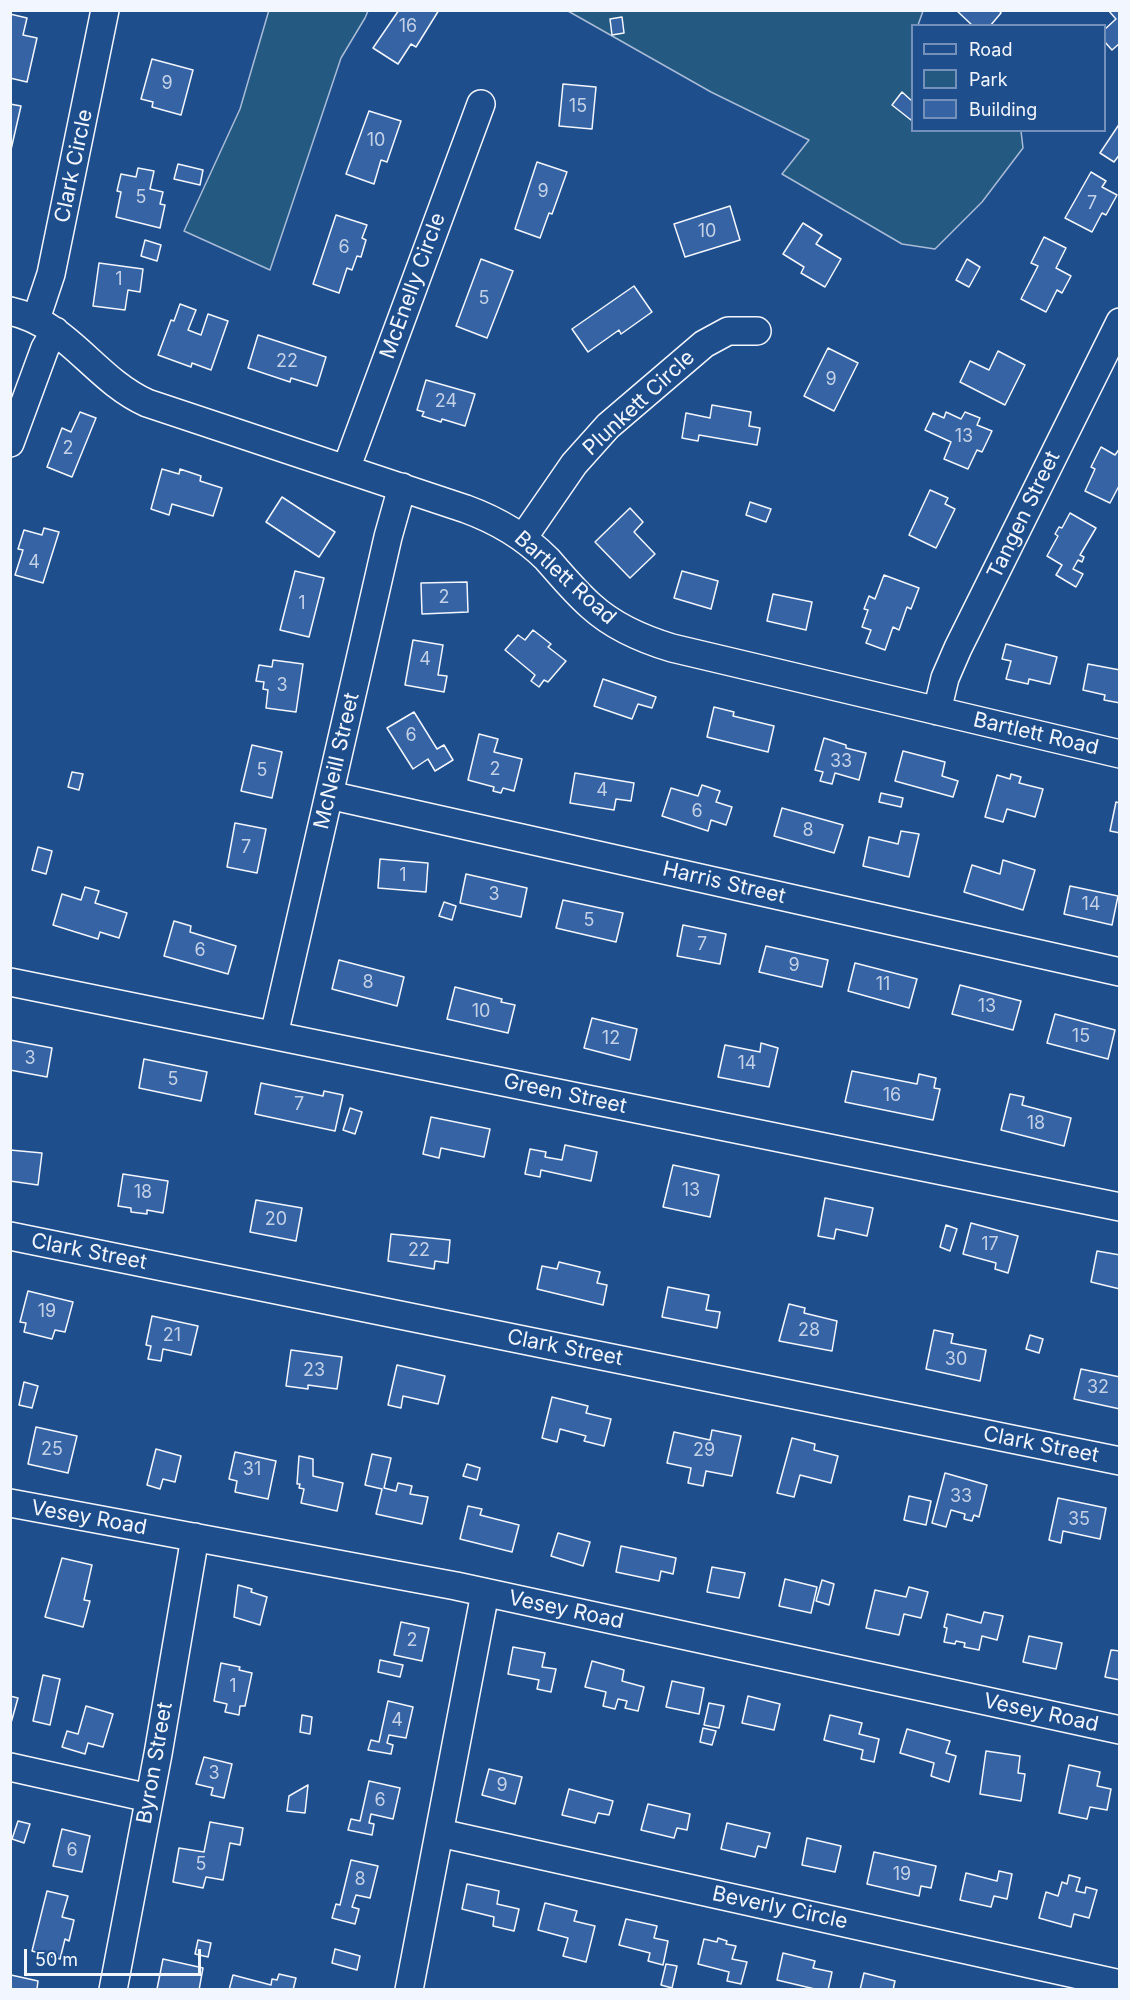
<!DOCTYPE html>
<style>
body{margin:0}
#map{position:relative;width:1130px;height:2000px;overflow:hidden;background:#1f4e8c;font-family:Inter,sans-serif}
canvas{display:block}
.frame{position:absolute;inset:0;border:12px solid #f2f6ff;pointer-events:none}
.legend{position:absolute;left:911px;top:24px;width:195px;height:108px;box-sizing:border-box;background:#1f4e8c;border:2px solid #7391ba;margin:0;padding:8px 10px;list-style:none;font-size:18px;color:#f2f6ff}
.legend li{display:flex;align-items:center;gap:12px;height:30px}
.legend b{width:30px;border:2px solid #7391ba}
.scale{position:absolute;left:24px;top:1949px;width:177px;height:27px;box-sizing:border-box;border:3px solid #f2f6ff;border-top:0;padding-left:8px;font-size:18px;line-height:21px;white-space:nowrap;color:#f2f6ff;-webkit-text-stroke:4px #1f4e8c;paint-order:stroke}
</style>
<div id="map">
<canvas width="1130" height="2000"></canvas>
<div class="frame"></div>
<ul class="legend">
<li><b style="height:8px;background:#1f4e8c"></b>Road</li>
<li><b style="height:16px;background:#245a82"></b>Park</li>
<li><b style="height:16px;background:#3563a3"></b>Building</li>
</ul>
<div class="scale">50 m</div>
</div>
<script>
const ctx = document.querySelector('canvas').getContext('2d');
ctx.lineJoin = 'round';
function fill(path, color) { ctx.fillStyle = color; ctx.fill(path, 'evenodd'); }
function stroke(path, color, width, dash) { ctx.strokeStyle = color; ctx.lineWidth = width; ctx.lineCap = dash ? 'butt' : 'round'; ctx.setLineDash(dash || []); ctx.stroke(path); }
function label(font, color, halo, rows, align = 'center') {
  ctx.font = font + ' Inter,sans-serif'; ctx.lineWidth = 4.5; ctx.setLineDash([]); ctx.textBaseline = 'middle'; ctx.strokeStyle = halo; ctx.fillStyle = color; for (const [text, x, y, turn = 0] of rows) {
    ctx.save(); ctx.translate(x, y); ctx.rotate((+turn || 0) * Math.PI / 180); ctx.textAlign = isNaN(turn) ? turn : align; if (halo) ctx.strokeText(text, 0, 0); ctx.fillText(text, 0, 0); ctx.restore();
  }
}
const green = new Path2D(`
 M269 10 368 11 365 18 341 58 270 270 184 231 240 109Z
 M568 11H923L918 25 912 26V130L1021 131 1023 148 982 202 935 249 902 244 782 174 809 140 711 92Z`);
fill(green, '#245a82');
stroke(green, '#a8bbd7', 1.5);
const building = new Path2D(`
 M399 10H439L416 47 411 44 398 64 373 48Z
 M956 10H999L1001 13 990 26H973Z
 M1108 10H1120V43L1112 50 1104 41V30L1116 19Z
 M10 14 27 18 23 35 37 38 27 82 10 78Z
 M622 17 624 33 612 35 610 19Z
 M152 59 193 70 181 115 152 107 153 102 141 99Z
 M563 84 596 87 592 129 559 126Z
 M902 92 912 101V118L911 120 892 105Z
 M10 104 21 106 10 154Z
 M369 111 401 121 387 162 381 160 374 184 346 174Z
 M1120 123V154L1114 162 1100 153Z
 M537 162 567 172 552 214 549 213 540 238 515 229Z
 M178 164 203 170 200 185 174 179Z
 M138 168 154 171 150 189 163 192 160 204 165 205 160 228 116 217 121 192 117 191 121 174 136 177Z
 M1091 172 1106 181 1102 187 1117 195 1106 215 1102 213 1092 232 1065 218Z
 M730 206 740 240 685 257 674 224Z
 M336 215 367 225 362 238 366 240 361 257 357 256 352 270 347 268 339 293 313 284Z
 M803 223 822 235 816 244 841 259 825 287 801 273 804 267 783 254Z
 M1044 237 1066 248 1056 268 1071 276 1062 293 1057 290 1046 312 1021 299 1038 266 1031 263Z
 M145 240 161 245 157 261 141 256Z
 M481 259 513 271 487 338 456 326Z
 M967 259 980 267 969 287 956 280Z
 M99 263 143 269 140 292 128 290 125 310 93 306Z
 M634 286 652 312 621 334 619 330 588 352 572 329Z
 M180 304 196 310 188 330 201 335 208 314 228 321 211 370 192 363 191 367 158 355 171 320 174 321Z
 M258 335 326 357 317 386 291 378 290 382 248 368Z
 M828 348 858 363 834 411 804 396Z
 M998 351 1025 365 1005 405 960 382 970 361 989 370Z
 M426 380 475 394 465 426 442 419 441 422 422 416 424 412 417 410Z
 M712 405 751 412 749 426 760 428 757 445 699 435 698 441 682 438 686 413 710 418Z
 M80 412 96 418 72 477 47 467 62 428 71 432Z
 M946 412 961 419 965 412 980 418 977 425 992 431 982 452 977 450 968 469 944 459 951 442 925 430 933 413 944 418Z
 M1101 447 1115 455 1120 448V484L1110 503 1085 491 1095 469 1091 467Z
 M162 469 179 474 180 469 201 476 200 481 222 488 213 516 172 504 169 515 151 509Z
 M930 490 948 498 945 504 955 509 936 548 909 535Z
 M282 497 335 532 319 557 266 522Z
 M750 502 771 509 766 522 746 515Z
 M630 508 643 522 634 532 655 554 630 578 595 542Z
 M1070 513 1096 528 1080 555 1084 557 1082 562 1078 560 1073 569 1083 574 1076 587 1056 575 1062 565 1047 556 1058 536 1055 534 1059 527 1062 528Z
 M44 528 59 532 43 583 15 575 23 550 18 549 24 530 42 535Z
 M295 571 324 578 309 637 280 630Z
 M682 571 718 581 711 609 674 598Z
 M884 575 919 588 911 609 907 607 899 630 893 627 885 650 866 643 871 630 862 627 868 610 864 609 869 596 875 599Z
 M467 582 468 612 422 614 421 583Z
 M773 594 812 602 806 630 767 621Z
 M533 630 551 644 548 647 566 661 548 682 544 680 539 687 531 681 535 675 505 650 518 635 525 640Z
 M413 640 443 645 438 675 447 676 444 692 405 685Z
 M1006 644 1057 657 1050 684 1029 679 1028 684 1006 679 1011 661 1002 659Z
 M273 660 303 664 296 712 266 708 268 690 263 689 264 682 256 681 259 665 272 667Z
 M1088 664 1120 670V703L1104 700 1105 695 1083 690Z
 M603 679 656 697 652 708 638 704 632 719 594 706Z
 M714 707 734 712 733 716 774 726 768 752 707 737Z
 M414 712 437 749 444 745 453 760 435 771 428 759 413 769 387 728Z
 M479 734 498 739 494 752 522 759 514 791 503 788 501 793 493 791 494 787 468 780Z
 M824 738 846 745V748L866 753 859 780 835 773 832 784 820 781 823 772 815 770Z
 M252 745 282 752 272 798 241 791Z
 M903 751 945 762 942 776 958 781 953 797 895 781Z
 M72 772 83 774 79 790 68 787Z
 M575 773 634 783 631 801 616 799 614 810 570 803Z
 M1011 774 1021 777 1019 783 1043 789 1035 817 1007 809 1003 822 985 817 997 775 1010 779Z
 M702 785 720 791 716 802 732 807 726 825 711 820 708 831 662 816 671 788 698 796Z
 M881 793 903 798 901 807 879 802Z
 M1116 802 1120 803V833L1110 831Z
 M782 808 843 825 834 853 774 836Z
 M235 823 266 829 257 873 227 867Z
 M901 831 919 834 909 877 863 866 869 837 898 844Z
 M38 847 52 851 46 874 32 870Z
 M380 859 428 863 426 892 378 888Z
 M1003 860 1035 870 1023 910 964 892 972 865 1000 874Z
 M466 874 527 888 521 917 460 903Z
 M1070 886 1118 896 1112 925 1064 914Z
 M85 887 99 891 95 903 127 913 119 938 100 932 98 939 53 925 62 894 81 900Z
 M563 900 623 913 616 942 556 928Z
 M444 902 456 906 452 920 439 916Z
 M174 921 191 926 190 932 236 946 228 974 164 956Z
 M683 925 726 934 720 964 677 956Z
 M766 946 828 960 822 987 759 972Z
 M339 960 404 977 397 1006 332 989Z
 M855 963 917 979 909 1008 848 991Z
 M960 985 1021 1001 1013 1030 952 1014Z
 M455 987 502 999 501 1002 515 1005 508 1033 447 1019Z
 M1055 1014 1115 1030 1108 1059 1047 1043Z
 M592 1018 637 1029 630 1060 584 1048Z
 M10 1040 52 1048 47 1077 10 1070Z
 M761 1043 778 1048 769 1087 718 1077 725 1045 760 1052Z
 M144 1059 207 1072 201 1101 139 1088Z
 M852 1071 917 1084 919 1074 936 1078 934 1088 940 1089 933 1120 845 1102Z
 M261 1083 323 1096 324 1091 343 1095 335 1131 255 1114Z
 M1010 1094 1024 1097 1022 1105 1071 1118 1064 1146 1001 1130Z
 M350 1108 362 1112 355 1134 343 1130Z
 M431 1117 490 1129 484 1157 441 1148 439 1158 423 1154Z
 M565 1145 597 1152 591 1181 541 1170 540 1177 525 1174 530 1149 546 1152 545 1157 562 1160Z
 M10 1150 42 1153 38 1185 10 1181Z
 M673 1165 719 1175 710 1217 663 1207Z
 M123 1174 168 1181 163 1213 147 1210V1214L131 1212V1208L118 1206Z
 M825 1198 873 1208 867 1236 836 1229 834 1239 818 1236Z
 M256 1200 302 1208 296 1241 250 1232Z
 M971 1223 1018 1236 1008 1273 995 1269 996 1263 963 1254Z
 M946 1225 957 1229 950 1251 940 1247Z
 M391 1234 450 1240 448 1263 435 1261 434 1269 388 1261Z
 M1097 1251 1120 1255V1289L1091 1282Z
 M559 1262 600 1272 597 1283 607 1285 603 1305 537 1289 542 1266 557 1269Z
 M668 1287 709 1295 706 1310 720 1312 717 1328 662 1317Z
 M28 1291 73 1302 65 1332 55 1330 52 1339 24 1332 26 1323 20 1322Z
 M789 1304 805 1308 804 1313 837 1321 832 1351 779 1341Z
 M152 1316 198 1326 191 1355 163 1349 161 1361 148 1359 151 1346 146 1345Z
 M934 1330 953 1334 951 1343 986 1350 980 1381 926 1369Z
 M1030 1335 1043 1339 1039 1353 1026 1349Z
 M291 1350 342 1357 337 1389 308 1385V1389L286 1386Z
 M397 1365 445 1376 438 1404 403 1396 401 1408 388 1405Z
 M1081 1369 1120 1377V1409L1074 1399Z
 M24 1382 38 1386 32 1408 19 1405Z
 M552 1397 588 1406 586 1413 611 1419 604 1446 584 1441 586 1436 560 1429 557 1442 542 1438Z
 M36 1427 77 1436 68 1473 28 1464Z
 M712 1430 741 1436 732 1476 706 1471 703 1486 688 1483 691 1468 667 1463 674 1432 710 1440Z
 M792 1438 815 1444 814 1450 838 1456 831 1483 800 1475 794 1497 777 1493Z
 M156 1449 181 1456 175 1482 163 1479 160 1489 147 1485Z
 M235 1452 276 1461 268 1499 235 1492 237 1481 229 1479Z
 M372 1454 391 1458 384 1488 396 1491 398 1483 412 1486 410 1494 428 1497 422 1524 376 1514 382 1489 365 1485Z
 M299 1456 313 1459V1476L343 1483 337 1511 301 1503 304 1489 299 1488 300 1484H297Z
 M467 1464 480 1468 477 1480 463 1476Z
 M945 1473 987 1485 979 1517 974 1515 972 1521 964 1519 965 1514 951 1510 946 1527 932 1523Z
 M909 1496 931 1501 926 1525 904 1520Z
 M1058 1498 1106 1508 1100 1539 1063 1531 1061 1543 1049 1540Z
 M468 1506 482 1509 480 1515 519 1525 512 1552 460 1539Z
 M558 1533 590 1542 583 1566 551 1556Z
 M621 1546 676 1558 673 1574 661 1571 659 1581 616 1572Z
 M62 1558 92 1565 84 1600 90 1601 83 1627 45 1617Z
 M712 1567 745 1573 739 1598 707 1592Z
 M785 1579 817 1587 811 1613 779 1606Z
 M822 1580 834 1584 829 1605 816 1601Z
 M238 1585 252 1589 251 1592 267 1597 260 1625 234 1617Z
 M909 1587 928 1592 921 1618 904 1614 899 1635 866 1628 875 1590 906 1597Z
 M984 1612 1003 1616 997 1640 982 1636 979 1650 964 1647 965 1643 956 1641 955 1644 944 1642 947 1628 944 1627 947 1614 981 1623Z
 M401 1622 429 1628 422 1661 394 1655Z
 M1029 1636 1062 1643 1056 1669 1023 1662Z
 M513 1647 545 1653 542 1667 556 1669 551 1692 537 1689 539 1680 508 1674Z
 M1111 1650 1120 1651V1680L1105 1677Z
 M380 1660 403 1665 400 1677 378 1672Z
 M592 1661 624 1670 622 1681 644 1687 638 1711 625 1708 627 1701 618 1699 615 1709 603 1706 606 1692 585 1687Z
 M221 1663 240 1667 239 1670 252 1673 245 1706H240L239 1715 225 1712 227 1704 214 1701Z
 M43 1675 60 1679 50 1725 33 1721Z
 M672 1681 704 1688 699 1714 666 1707Z
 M10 1696 18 1698 11 1723H10Z
 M748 1696 780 1704 774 1730 742 1723Z
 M388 1701 413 1707 406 1738 389 1735 387 1743 393 1745 391 1754 368 1750 371 1740 379 1742Z
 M709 1703 724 1706 719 1728 704 1725Z
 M86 1706 113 1714 103 1747 88 1743 85 1754 62 1747 67 1731 78 1734Z
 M302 1715 312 1717 310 1734 300 1732Z
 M830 1715 862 1723 859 1734 879 1739 874 1762 861 1759 863 1750 824 1740Z
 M703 1728 716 1731 712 1745 700 1742Z
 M907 1729 950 1741 946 1753 956 1756 949 1782 931 1776 934 1763 900 1753Z
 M986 1751 1020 1756 1018 1773 1025 1774 1021 1801 980 1794Z
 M204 1757 232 1764 224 1798 211 1795 213 1788 196 1784Z
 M1069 1765 1100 1772 1097 1786 1111 1789 1107 1810 1090 1807 1087 1819 1059 1813Z
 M489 1769 522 1777 515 1804 482 1795Z
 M369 1781 400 1788 393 1819 371 1814 369 1823 374 1824 372 1835 348 1830 351 1819 360 1821Z
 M308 1785 305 1813 287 1811 289 1796Z
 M569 1789 613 1801 609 1815 598 1813 595 1823 562 1815Z
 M648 1804 690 1814 687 1830 677 1828 674 1838 641 1830Z
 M18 1821 30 1824 24 1843 12 1839Z
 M210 1822 243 1828 240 1845 230 1843 223 1880 206 1877 203 1888 173 1882 179 1848 204 1852Z
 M727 1823 770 1833 766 1848 758 1846 755 1857 721 1849Z
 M62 1829 90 1836 82 1872 53 1866Z
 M807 1838 841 1846 835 1872 802 1865Z
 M874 1852 936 1866 931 1888 921 1886 919 1896 867 1884Z
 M351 1860 378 1866 370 1898 356 1895 352 1907 359 1909 355 1924 332 1918 336 1904 340 1905Z
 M999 1871 1012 1874 1007 1899 994 1896 991 1907 960 1900 966 1873 997 1881Z
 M1069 1875 1080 1878 1076 1891 1085 1893 1086 1887 1097 1890 1089 1918 1074 1914 1071 1927 1039 1918 1046 1892 1058 1896 1062 1882 1067 1884Z
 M467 1884 499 1891 497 1904 519 1909 514 1931 493 1926 494 1917 462 1909Z
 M47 1891 68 1896 62 1917 74 1920 69 1941 65 1939 60 1959 32 1951Z
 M545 1903 577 1911 574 1921 595 1926 586 1962 563 1956 568 1938 538 1930Z
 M626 1919 657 1926 654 1938 668 1941 663 1965 648 1961 650 1953 619 1945Z
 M718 1938 727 1941 726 1944 736 1946 732 1959 747 1962 741 1984 727 1981 729 1972 698 1964 704 1939 717 1942Z
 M198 1940 211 1943 208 1957 195 1954Z
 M335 1949 360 1956 357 1970 332 1963Z
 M783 1953 815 1961 813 1968 832 1972 828 1990H819L777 1980Z
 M163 1959 203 1968 199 1990 157 1989Z
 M666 1964 677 1966 672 1988 661 1985Z
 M864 1973 895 1981 893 1990H860Z
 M279 1974 296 1978 293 1990H229L233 1975 271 1985 272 1979 277 1980Z
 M11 1975 38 1981 37 1989 38 1990H10Z`);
fill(building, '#3563a3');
stroke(building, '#f2f6ff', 1.5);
const minor = new Path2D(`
 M10 311C69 324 94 379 147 403L466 509C496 520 524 536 547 559 561 575 575 592 591 606 614 627 642 639 672 648L1120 754
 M36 319 51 274 105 10
 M10 443 45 348 55 331
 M346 469 481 104
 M523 538 574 464 608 426 704 344 728 331H757
 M937 711 945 678 958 648 1120 322
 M329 795 1120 972
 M10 982 1120 1207
 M274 1035 388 537 402 487
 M10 1236 1120 1461
 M10 1503 456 1586 1120 1730
 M10 1767 149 1798
 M440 1833 1120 1984
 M113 1990 158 1754 195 1537
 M409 1990 485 1593`);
stroke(minor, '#f2f6ff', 30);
stroke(minor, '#1f4e8c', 27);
label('18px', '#c3d1e8', null, [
 ["16",408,27],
 ["9",167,84],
 ["15",578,107],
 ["10",376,141],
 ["9",543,192],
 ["5",141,198],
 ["7",1092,204],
 ["10",707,232],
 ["6",344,248],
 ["1",119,280],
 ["5",484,299],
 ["22",287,362],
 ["9",831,380],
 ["24",446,402],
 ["13",964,437],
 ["2",68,449],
 ["4",34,563],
 ["2",444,598],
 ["1",302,604],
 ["4",425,660],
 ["3",282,686],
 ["6",411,736],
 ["33",841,762],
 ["2",495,770],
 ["5",262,771],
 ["4",602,791],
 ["6",697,812],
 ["8",808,831],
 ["7",246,848],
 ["1",403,876],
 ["3",494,895],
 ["14",1091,905],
 ["5",589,921],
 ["7",702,945],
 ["6",200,951],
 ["9",794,966],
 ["8",368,983],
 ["11",883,985],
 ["13",987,1007],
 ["10",481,1012],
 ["15",1081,1037],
 ["12",611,1039],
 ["3",30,1059],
 ["14",747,1064],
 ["5",173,1080],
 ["16",892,1096],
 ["7",299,1105],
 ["18",1036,1124],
 ["13",691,1191],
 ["18",143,1193],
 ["20",276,1220],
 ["17",990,1245],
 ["22",419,1251],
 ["19",47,1312],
 ["28",809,1331],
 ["21",172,1336],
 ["30",956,1360],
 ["23",314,1371],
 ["32",1098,1388],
 ["25",52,1450],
 ["29",704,1451],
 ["31",252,1470],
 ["33",961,1497],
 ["35",1079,1520],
 ["2",412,1641],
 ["1",233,1687],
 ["4",397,1721],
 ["3",214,1774],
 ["9",502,1786],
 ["6",380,1801],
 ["6",72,1851],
 ["5",201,1865],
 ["19",902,1875],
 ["8",360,1880]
]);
label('21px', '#f2f6ff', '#1f4e8c', [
 ["Clark Circle",74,166,-78],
 ["McEnelly Circle",413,286,-70],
 ["Plunkett Circle",639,403,-43],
 ["Tangen Street",1024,515,-64],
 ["Bartlett Road",565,578,42],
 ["Bartlett Road",1036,734,13],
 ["McNeill Street",337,761,-77],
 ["Harris Street",724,883,13],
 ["Green Street",565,1094,12],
 ["Clark Street",89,1252,11],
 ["Clark Street",565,1348,11],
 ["Clark Street",1041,1445,11],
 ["Vesey Road",89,1518,10],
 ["Vesey Road",566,1610,12],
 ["Vesey Road",1041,1713,12],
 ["Byron Street",155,1763,-80],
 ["Beverly Circle",780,1908,12]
]);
</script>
